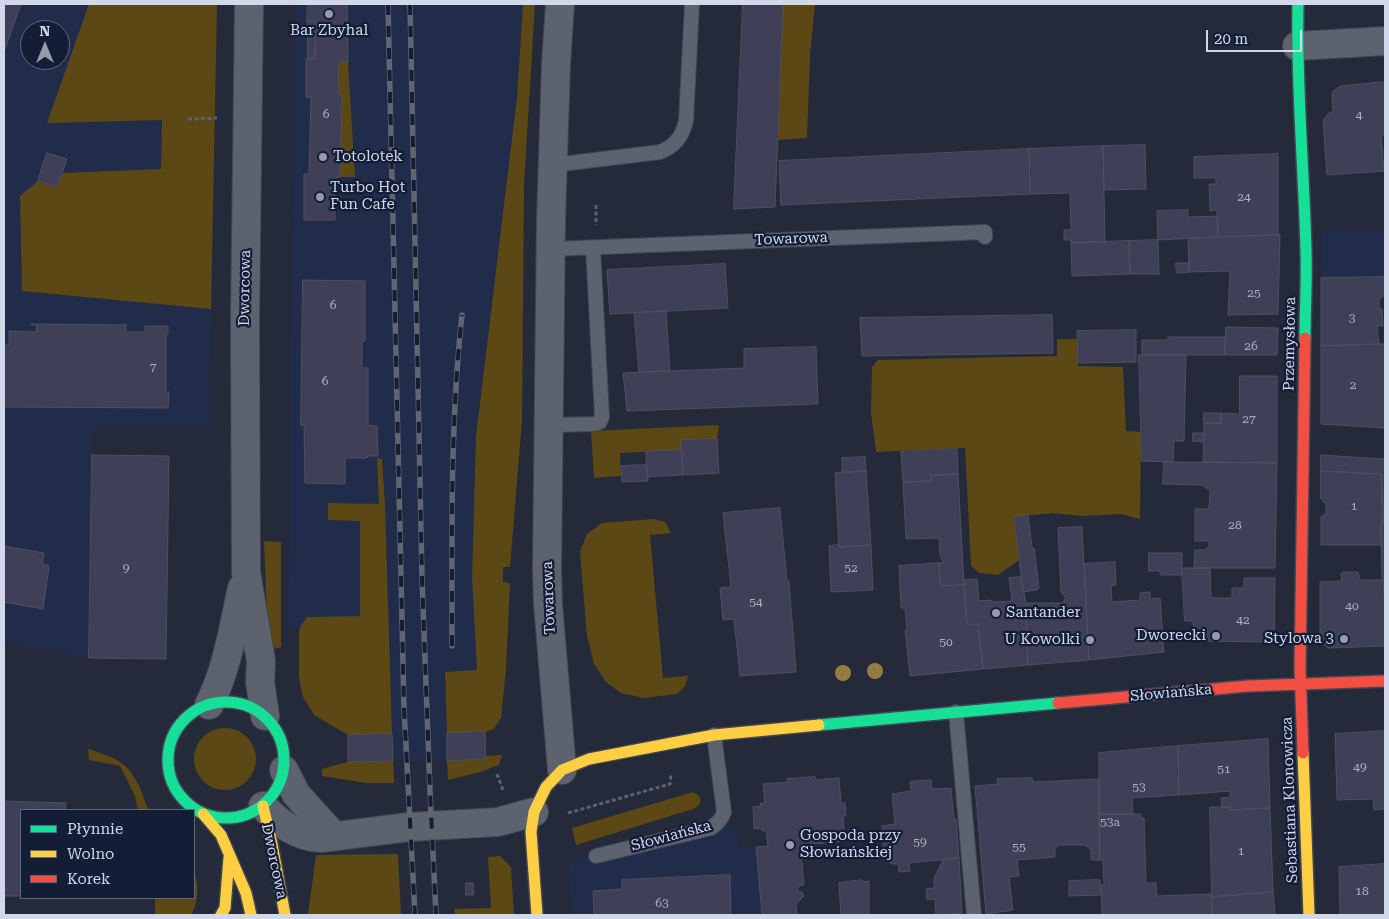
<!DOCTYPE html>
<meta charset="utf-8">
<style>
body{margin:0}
#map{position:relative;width:1389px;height:919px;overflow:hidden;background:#242a39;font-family:"Roboto Serif",serif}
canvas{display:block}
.frame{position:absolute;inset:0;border:5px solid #d0d8e9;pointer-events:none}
.legend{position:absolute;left:20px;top:809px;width:175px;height:90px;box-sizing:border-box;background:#131d36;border:1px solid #5f687e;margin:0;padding:6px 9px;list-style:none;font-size:15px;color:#d0d8e9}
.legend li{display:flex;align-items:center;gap:10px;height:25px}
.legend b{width:25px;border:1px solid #5f687e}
.north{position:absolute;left:20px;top:20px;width:50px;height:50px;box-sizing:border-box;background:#131d36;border:1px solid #5f687e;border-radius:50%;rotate:0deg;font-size:14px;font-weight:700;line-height:20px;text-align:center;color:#d0d8e9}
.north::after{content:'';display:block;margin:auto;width:18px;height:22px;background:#949bab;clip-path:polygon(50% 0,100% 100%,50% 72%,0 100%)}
.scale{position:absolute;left:1206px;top:30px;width:96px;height:22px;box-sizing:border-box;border:2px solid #d0d8e9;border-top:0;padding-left:6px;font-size:15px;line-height:18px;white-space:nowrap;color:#d0d8e9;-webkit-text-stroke:4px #131d36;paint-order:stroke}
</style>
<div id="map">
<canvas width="1389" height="919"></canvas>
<div class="frame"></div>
<ul class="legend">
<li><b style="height:6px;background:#16e098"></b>Płynnie</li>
<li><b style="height:6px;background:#ffcf43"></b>Wolno</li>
<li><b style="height:6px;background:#f24e42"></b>Korek</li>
</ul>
<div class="north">N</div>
<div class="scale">20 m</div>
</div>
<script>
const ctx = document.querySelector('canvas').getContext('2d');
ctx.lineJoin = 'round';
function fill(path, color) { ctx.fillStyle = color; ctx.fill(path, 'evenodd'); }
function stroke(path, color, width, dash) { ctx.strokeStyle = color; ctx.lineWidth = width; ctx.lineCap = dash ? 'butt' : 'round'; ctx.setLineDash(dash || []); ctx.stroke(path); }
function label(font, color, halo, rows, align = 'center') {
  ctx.font = font + ' "Roboto Serif",serif'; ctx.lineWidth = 4.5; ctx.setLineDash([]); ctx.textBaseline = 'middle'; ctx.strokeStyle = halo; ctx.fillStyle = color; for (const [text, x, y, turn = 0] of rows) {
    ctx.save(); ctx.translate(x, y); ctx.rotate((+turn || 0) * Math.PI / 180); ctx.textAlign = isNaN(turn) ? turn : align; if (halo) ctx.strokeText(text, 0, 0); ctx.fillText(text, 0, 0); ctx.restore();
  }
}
fill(new Path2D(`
 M4 4H217L210 429H93L89 658 4 643ZM30 30H60V60H30Z
 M295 4H523L517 97 476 436 472 578 477 670 445 672 447 761H393L385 504 382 459 379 504H328L360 520V616L308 617 300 627H287L290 530 291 330Z
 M1322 230 1385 231V277L1321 278Z
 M722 819 738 834 740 847H756L762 915H572L568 862 711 828Z`), '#202c49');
fill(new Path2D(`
 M89 4H217L211 309 22 291 20 196 38 181 57 187 62 173 161 169 162 120 47 123Z
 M523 4H535L524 184 522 421 510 567H503V582L510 583 506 669 501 718 494 729 485 732 447 733 445 672 477 670 472 578 476 436 517 97Z
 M783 4H815L810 55 807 138 778 140Z
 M339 62H348L355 177H340L342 94H338Z
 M1057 339H1077L1078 366 1123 367 1126 431 1141 432 1140 519 1121 514 1082 516 1053 513 1014 517 1019 560 998 575 979 573 971 566 965 448 876 452 871 412 872 367 878 360 1057 356Z
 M719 425 717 439 681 440 682 450 620 453 621 476 594 478 591 431Z
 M377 458 382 459 385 504 392 734 348 735 314 715 303 697 299 678V634L300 627 307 617 360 616V521L328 520V503L379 504Z
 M654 519 665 522 671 533 650 535 663 678 688 676 685 686 677 694 644 698 621 693 606 682 594 664 587 636 580 552 587 534 602 523Z
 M264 541 281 542V647L271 650 268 646Z
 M194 759a31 31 0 1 1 62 0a31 31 0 1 1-62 0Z
 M88 749C113 757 126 760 138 784 143 793 144 802 149 810H138L135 796 120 766 89 760Z
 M502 755 499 765 480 772 448 780 447 761 485 759 486 756Z
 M393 761 394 783H366L322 776V769L348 762Z
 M693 792 700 797C701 804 699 806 693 809L576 845 572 828Z
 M398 854 401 915H308L316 855Z
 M500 856 511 867 514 915H455L454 909 491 908 488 857Z
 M194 871C199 886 199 901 191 915H155V898H194Z`), '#5b4814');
const building = new Path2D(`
 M4 4H21L4 52Z
 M308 4H349L347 6 348 62H339L338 94H342L340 177H337V181H335V220H304V174H309L311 97H306V59H315L316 22 307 21Z
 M743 4H783L775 207 734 209Z
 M308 21 316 22 315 59H308Z
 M1385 82V135H1381L1384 171 1327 175 1323 120 1330 112H1333L1332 95 1333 91 1341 86Z
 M1145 145 1146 189 1104 190 1103 146Z
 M1103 146 1105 242 1071 243V240H1064V230H1071L1070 193 1030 194 1029 149Z
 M1029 149 1030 194 781 205 779 161Z
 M47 153 67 159 57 187 38 181Z
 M1278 154V235L1218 237 1217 210 1210 211 1209 184H1216V178H1194V157Z
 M1188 210V217L1217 216 1218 237 1158 240 1157 211Z
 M1280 235 1278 314 1228 315 1230 271 1189 272 1188 239Z
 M1158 240 1159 274H1130L1129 241Z
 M1129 241 1130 274 1072 276 1071 243Z
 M1176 263H1189V272L1177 273Z
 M725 264 728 308 610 314 607 270Z
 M1385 277V295L1379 299V309H1382L1383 326H1377L1379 344 1321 346V278Z
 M303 280 365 281V341H362V368H368V425L377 426 378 456H368L367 458H345V484L305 483 304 425H301Z
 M666 311 670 371 639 372 634 313Z
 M1052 315 1053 353 862 356 860 318Z
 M32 324 124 325 126 324V332H145V326H168V334H166V392H169L168 408 4 407V345H9V331L36 332 37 325H32Z
 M1226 327 1278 328 1277 355H1225Z
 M1136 330V362L1078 363 1077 331Z
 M1168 337H1225V355H1142V340H1168Z
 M1379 344H1385V428L1321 424V346Z
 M816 347 818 404 627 411 623 373 744 368V349Z
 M1139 355H1186L1184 441H1174L1173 462 1142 461Z
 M1240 376H1277V463L1203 462 1204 423H1221V413L1239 414Z
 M1204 413H1221V423H1204Z
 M1193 433H1204L1203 442 1193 441Z
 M717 439 719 473 683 475 681 440Z
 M957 449 958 474 931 476V481L903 482 901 452Z
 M682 450 683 475 647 477 646 452Z
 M92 455 169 456 166 659 89 658Z
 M1321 455 1385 459V629L1384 580H1382L1381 523H1383L1381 474 1321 471Z
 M865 457 866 471 842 473V458Z
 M1164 462 1277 463 1275 568H1194L1195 550H1205L1209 546V541H1195V509H1209L1210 490 1202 485 1163 484Z
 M647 465 648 481 622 482 621 466Z
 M866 471 871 545 839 547 835 473Z
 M1321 471 1381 474 1383 523H1381V545H1321V517L1326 514V503L1323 502V499H1321Z
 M958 474 964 585 940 586 939 563H944L940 556 939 538 906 539 903 482 931 481V476Z
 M780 508 787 581H789L796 672 740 676 734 619 723 620 720 588 731 587 723 513Z
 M1028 515 1032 548H1034L1039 588 1037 590 1023 592 1014 517Z
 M1082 527 1089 660 1028 665 1026 603H1062L1066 598 1061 592 1058 528Z
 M839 545V547L871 545 873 590 831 592 829 546Z
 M4 546 44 553 42 564 49 566 43 609 4 602Z
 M1149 553H1182V575H1160V571H1149Z
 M1115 562 1116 585 1111 586 1112 602 1140 600V593L1150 592V599L1160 598 1164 652 1089 660 1084 564Z
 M939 563 940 586 964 585 967 625 978 624 983 669 910 676 905 630 907 629 905 608H901L899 566Z
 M1182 568H1210L1211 598H1232V588H1244V578H1275L1274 642 1194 641 1193 621H1185Z
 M1343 572H1358L1360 580H1384L1385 646 1328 648 1320 640V582L1342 581 1341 575Z
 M1021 577 1026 603 1028 665 983 669 978 624 967 625 964 580 977 579 979 601 991 600 993 602 1012 601 1009 578Z
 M1385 731V809L1374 810 1373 799 1337 800 1335 734Z
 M485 732 486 759 447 761V733Z
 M392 734 393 761 348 762V735Z
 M1268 739 1270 808 1230 810V807H1222L1221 798 1230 797V791L1179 795 1178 746Z
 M1178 746 1179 795 1132 798 1133 814H1099V753Z
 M815 777 816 780 839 778 841 803H845L846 816H843L845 841 812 844V851L801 852 804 885 798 886V892H802L804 896 796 904 797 915H762L756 847 768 846 766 831H762V828L754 829 753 807 761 806 760 803H765L763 784 788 782 787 779Z
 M1032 778 1033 782 1099 779 1100 860H1091V850L1085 845H1060L1055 848V857L1017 860 1019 876 1009 877 1013 910 986 914 975 786 998 784 997 779Z
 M931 780 932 789 951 788 954 819H956L959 858 909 863 910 871 899 872 898 864H892L884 859 882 826 895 824 892 794 911 791 910 782Z
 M4 801 66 803 65 810H21V896H4Z
 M1210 807H1230V810L1270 808 1273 892 1212 897Z
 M1099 814H1141V818H1144L1146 883H1156L1157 896 1211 894 1212 915H1102L1101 885H1104L1103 860H1100Z
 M959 858 962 913 936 915 935 899 927 900 926 889 934 888V878L943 860Z
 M1385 864V915H1340L1339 867Z
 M730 875 731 915H594L593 891 622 889V880Z
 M862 880 864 882 869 881V915H841L839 883Z
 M1100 880 1101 895 1069 896V881Z
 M466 883H473L474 895H466Z
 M1273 892 1275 915H1212V897Z`);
fill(building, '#403f58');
stroke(building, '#4e505d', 1);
const lane = new Path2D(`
 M553 165 660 152C675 146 682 137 686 121L692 4
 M551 249 985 232V237
 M550 425 595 424 600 422 602 417 593 248
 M956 712 974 915
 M596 856 711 828C718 823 722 819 724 812L714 735`);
const street = new Path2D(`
 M249 4 245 320 246 572 261 661 260 682 265 716
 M560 4 556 64 551 219 547 569 548 604 562 770
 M1297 46 1385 41
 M209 705C228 667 233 628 242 588
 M284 770 296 794 334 836
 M263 806C279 823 296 837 321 838L409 827 498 822 534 812`);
const fast = new Path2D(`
 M1298 4C1296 86 1304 168 1306 251 1307 280 1305 309 1305 338
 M168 760a58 58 0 1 1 116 0a58 58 0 1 1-116 0Z
 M819 725 1058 703`);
const slow = new Path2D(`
 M1303 753 1309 915
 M263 806 272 844 285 915
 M203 814 221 835 246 893 251 915
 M221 915 225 908 229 858
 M537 915 531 832 534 812 546 787 562 770 589 759 714 735 819 725`);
const jam = new Path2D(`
 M1058 703 1248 686 1385 681
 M1303 753 1300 668 1305 338`);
stroke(lane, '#424753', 16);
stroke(street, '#424753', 30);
stroke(fast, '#424753', 14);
stroke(slow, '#424753', 14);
stroke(jam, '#424753', 14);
stroke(new Path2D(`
 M188 119 217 118
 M596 205V225
 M497 774 503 790
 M568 813 670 784 671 775`), '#5d616d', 3, [4, 2.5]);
stroke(lane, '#5d626f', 14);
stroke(street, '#5d626f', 28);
stroke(fast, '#16e098', 11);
stroke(slow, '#ffcf43', 11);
stroke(jam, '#f24e42', 11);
const rail = new Path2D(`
 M388 4 404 708 415 915
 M410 4 422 578 430 791 436 915
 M452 646C452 535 450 425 462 315`);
stroke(rail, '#60656f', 5.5);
stroke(rail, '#131d36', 4, [11]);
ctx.fillStyle = '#957c40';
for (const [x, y] of [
 [875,671],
 [843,673]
]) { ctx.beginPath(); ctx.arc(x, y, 8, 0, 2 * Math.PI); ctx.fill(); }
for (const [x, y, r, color] of [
 [329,14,5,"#949bab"],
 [323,157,5,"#949bab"],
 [320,197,5,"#949bab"],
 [996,613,5,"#949bab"],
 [1216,636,5,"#949bab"],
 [1344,639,5,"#949bab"],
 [1090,640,5,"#949bab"],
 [790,845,5,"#949bab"]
]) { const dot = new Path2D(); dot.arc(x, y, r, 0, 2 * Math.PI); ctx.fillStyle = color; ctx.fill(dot); stroke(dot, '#131d36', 2); }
label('12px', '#acb2c5', null, [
 ["6",326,114],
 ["4",1359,115],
 ["24",1244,197],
 ["25",1254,293],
 ["6",333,305],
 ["3",1352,318],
 ["26",1251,346],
 ["7",153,367],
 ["6",325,381],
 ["2",1353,385],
 ["27",1249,419],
 ["1",1354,506],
 ["28",1235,525],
 ["9",126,568],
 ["52",851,568],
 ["54",756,602],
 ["40",1352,606],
 ["42",1243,620],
 ["50",946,642],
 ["49",1360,767],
 ["51",1224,769],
 ["53",1139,787],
 ["53a",1110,822],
 ["59",920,842],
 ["55",1019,847],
 ["1",1241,851],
 ["18",1362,891],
 ["63",662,903]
]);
label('15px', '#d0d8e9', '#131d36', [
 ["Bar Zbyhal",329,31,"center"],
 ["Totolotek",333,157],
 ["Turbo Hot",330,188],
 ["Fun Cafe",330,205],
 ["Santander",1006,613],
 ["Dworecki",1206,636,"right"],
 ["Stylowa 3",1334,639,"right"],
 ["U Kowolki",1080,640,"right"],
 ["Gospoda przy",800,836],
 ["Słowiańskiej",800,853]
], 'left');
label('15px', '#d0d8e9', '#131d36', [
 ["Towarowa",791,239,-2],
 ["Dworcowa",245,288,-89],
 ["Przemysłowa",1290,344,-89],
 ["Towarowa",549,598,-92],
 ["Słowiańska",1171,693,-5],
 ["Sebastiana Klonowicza",1290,800,-92],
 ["Słowiańska",671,836,-15],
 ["Dworcowa",274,861,78]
]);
</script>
